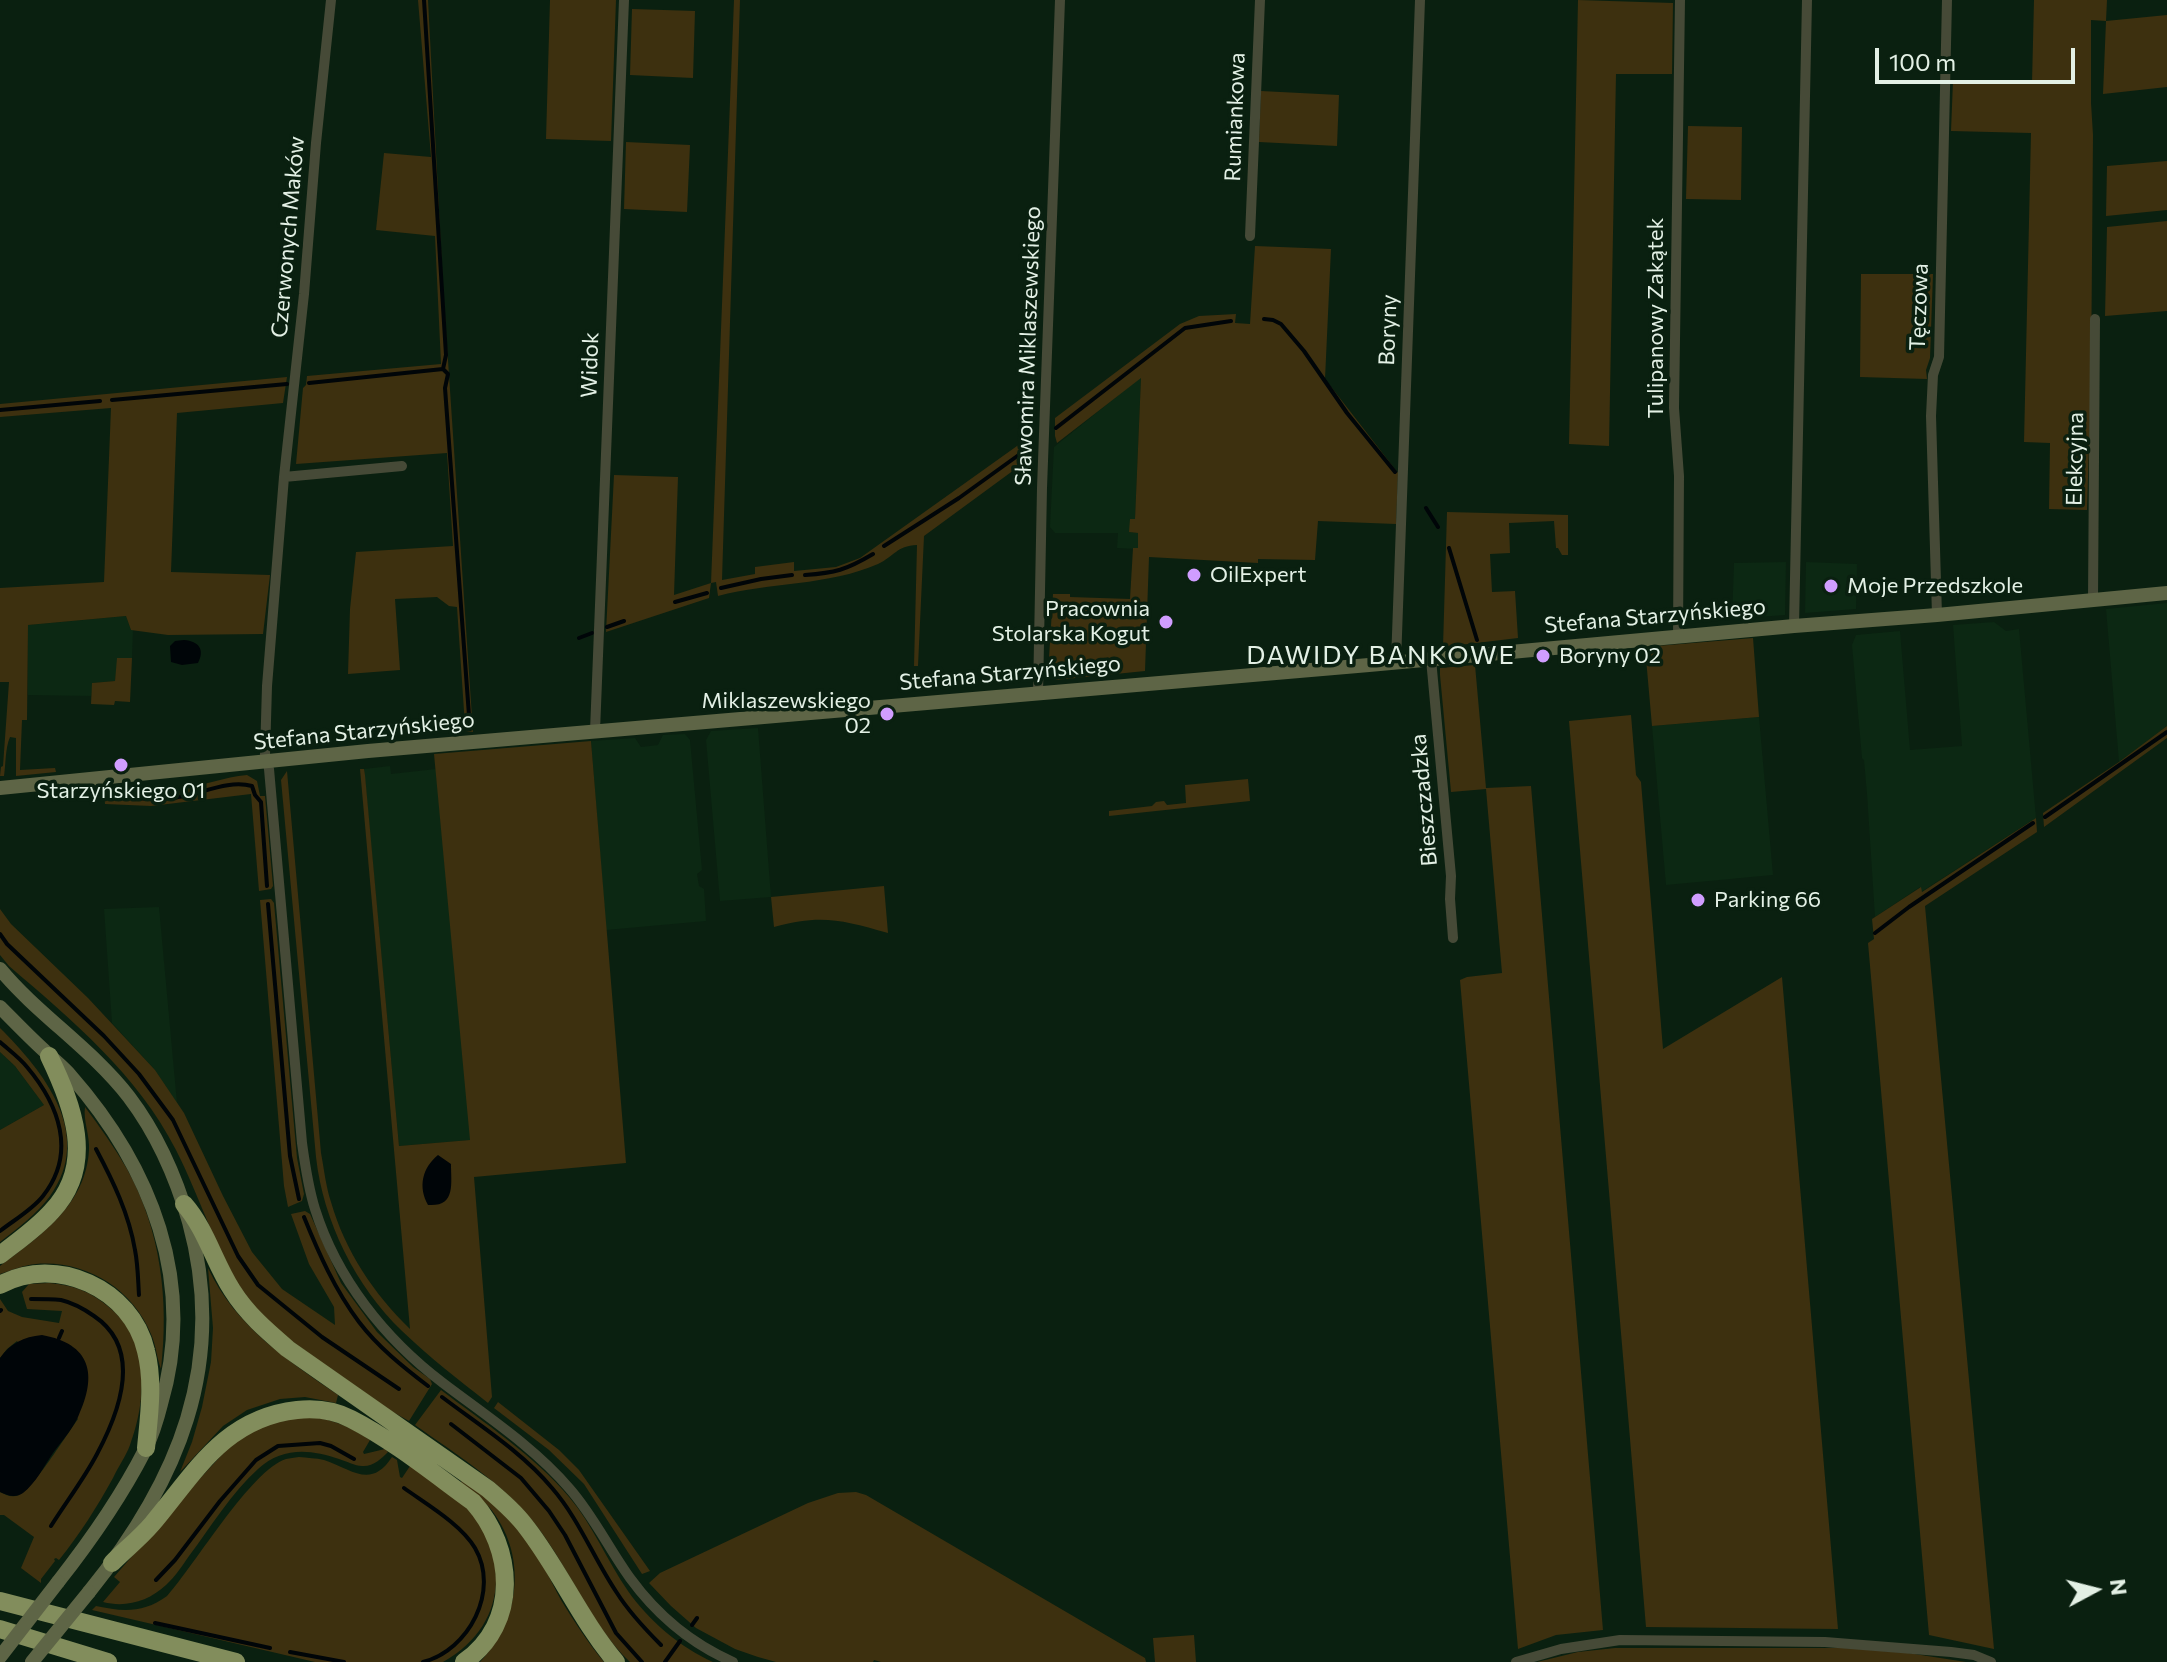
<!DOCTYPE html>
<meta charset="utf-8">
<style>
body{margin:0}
#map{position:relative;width:2167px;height:1662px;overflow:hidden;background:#0a2010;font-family:Commissioner,sans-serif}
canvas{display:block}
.north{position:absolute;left:2055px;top:1550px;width:80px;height:80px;-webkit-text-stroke:6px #0a2010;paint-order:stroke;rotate:83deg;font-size:22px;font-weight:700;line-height:32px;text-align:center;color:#e3f0e5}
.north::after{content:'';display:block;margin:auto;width:28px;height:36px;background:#e3f0e5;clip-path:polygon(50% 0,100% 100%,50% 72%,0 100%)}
.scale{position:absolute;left:1875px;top:48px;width:200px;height:36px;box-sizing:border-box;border:4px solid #e3f0e5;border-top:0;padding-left:10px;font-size:24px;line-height:28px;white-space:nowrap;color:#e3f0e5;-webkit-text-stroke:6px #0a2010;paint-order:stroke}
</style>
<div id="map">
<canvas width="2167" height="1662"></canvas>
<div class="north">N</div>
<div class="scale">100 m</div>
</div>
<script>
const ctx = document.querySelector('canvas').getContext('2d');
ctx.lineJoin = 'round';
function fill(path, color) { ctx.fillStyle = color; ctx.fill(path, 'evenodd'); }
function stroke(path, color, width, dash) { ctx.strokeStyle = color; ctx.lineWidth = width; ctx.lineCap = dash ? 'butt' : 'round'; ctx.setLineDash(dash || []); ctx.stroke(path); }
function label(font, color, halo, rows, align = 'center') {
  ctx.font = font + ' Commissioner,sans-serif'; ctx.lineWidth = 7; ctx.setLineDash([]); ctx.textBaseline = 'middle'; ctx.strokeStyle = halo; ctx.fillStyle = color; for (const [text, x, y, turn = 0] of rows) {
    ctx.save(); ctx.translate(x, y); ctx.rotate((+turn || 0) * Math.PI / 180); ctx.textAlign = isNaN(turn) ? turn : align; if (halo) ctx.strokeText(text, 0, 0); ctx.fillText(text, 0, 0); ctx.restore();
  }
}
fill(new Path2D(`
 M1141 377 1135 520 1130 532 1138 533V549L1117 548 1118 533H1055L1050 527 1054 447Z
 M1786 562 1785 615 1732 619 1734 563Z
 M1806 562 1857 564 1856 609 1805 613Z
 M2167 603V726L2119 762 2106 609Z
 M126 616 131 630H133L132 658H118L115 681 93 683 91 696 28 695V625Z
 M1994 622 2006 631 2019 629 2036 818 1921 892 1920 887 1875 917 1867 794 1864 760 1862 758 1852 645 1856 635 1900 631 1910 750 1962 746 1953 625Z
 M1759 717 1773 875 1666 885 1652 726Z
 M758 728 771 897 720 901 706 740 711 731Z
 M685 734 690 740 702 870 697 874 699 886 704 889 706 921 606 930 591 741 635 738 641 747 658 745 663 735Z
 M390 766 391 774 436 769 471 1140 399 1146 364 769Z
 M159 907 177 1103 155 1070 112 1023 104 909Z
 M0 1052 15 1066 44 1105 0 1130Z`), '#0c2813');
fill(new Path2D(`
 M418 0H428L443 286 473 732 466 731 465 726 457 607 449 606 437 597 395 599 400 670 348 674 350 609 356 552 453 546 447 453 296 464 303 388 306 385 307 376 441 364 435 236 376 230 384 153 431 157Z
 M550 0H616L611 141 546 139Z
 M734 0H740L722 580 755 574V567L794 562V571L836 567 860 558 1031 436 1029 459 924 536 918 666H914L917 545C896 546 895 556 878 564 828 586 770 582 718 596L716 582 711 583 709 598 606 632 614 475 678 477 674 595 711 583Z
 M1578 0 1673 3 1672 74H1616L1609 446 1569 444Z
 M2034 0H2107L2106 21 2167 15V87L2103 94 2106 21 2091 20V103L2093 135 2091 378 2087 510 2049 509 2050 443 2024 442 2031 133 1951 131 1953 81 2032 83Z
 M632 9 695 11 693 78 630 75Z
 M1261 91 1339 95 1337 146 1259 142Z
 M1688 126 1742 127 1741 200 1686 199Z
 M626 142 690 145 687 212 624 209Z
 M2167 161V210L2106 216 2107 166Z
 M2167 221V311L2105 316 2107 227Z
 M1255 246 1331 249 1325 379 1398 473 1396 524 1318 521 1315 560 1258 559V563L1149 557 1145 671 1056 680 1048 673 1053 594H1070V597L1130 599 1133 548H1138V533L1129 532 1130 519H1135L1141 378 1057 443 1055 436V418L1180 324 1199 316 1236 314 1235 323 1250 324Z
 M1861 274H1933L1930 358 1926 370 1927 379 1860 377Z
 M287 377 283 403 177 413 171 572 270 575 263 634 168 635 131 630 126 616 28 625 27 720H22L20 770 55 768 56 772 16 776V738L10 737C5 749 6 763 4 776H0L1 767 3 766 9 682H0V588L104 582 111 408 0 417V404Z
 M1447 512 1568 515V555H1562L1558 548H1556L1554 521 1509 523 1510 553 1490 554 1492 592 1515 591 1518 638 1443 647Z
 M1753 638 1759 717 1652 726 1645 647Z
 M117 658H132L130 702 115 701 114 705 91 704 92 683 115 681Z
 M1475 665 1486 788 1531 786 1603 1630 1556 1635 1518 1649 1460 980 1467 977 1502 973 1486 789 1451 792 1440 675V668Z
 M1631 715 1636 775 1641 782 1663 1049 1782 977 1838 1629 1646 1627 1569 721Z
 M2167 726V738L2044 827 2043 813 2119 762Z
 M591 741 626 1163 474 1177 492 1397 488 1403C459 1380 429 1357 402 1331 356 1287 323 1221 316 1157L281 780 287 771 321 1153C324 1169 326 1187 331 1202 345 1251 374 1294 410 1329L360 769H364L365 775 399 1146 470 1140 434 754Z
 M247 775 257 781 260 796H265L273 886 271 889 259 891 251 794 151 806 105 804 104 792 108 789 143 791 168 789V792L180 791 181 788C204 786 224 777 247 775Z
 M1248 779 1250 801 1109 816V811L1152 806 1156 802 1164 801 1167 805 1186 803 1185 785Z
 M2036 818 2037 832 1925 906 1994 1649 1929 1635 1868 943 1874 939 1872 919 1921 887 1922 892Z
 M884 886 888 933C842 920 821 914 774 927L771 897Z
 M271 899 274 903 297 1158 304 1194 302 1201 288 1207 284 1186 260 900Z
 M0 909 11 924 88 998 155 1070 184 1113 223 1196 252 1252 282 1289 335 1325 334 1307 309 1264 291 1214 305 1211 310 1214 341 1283 377 1332 413 1367 430 1379 432 1384 409 1421 391 1411C368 1395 345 1378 321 1362 295 1343 266 1325 248 1299 216 1253 201 1199 176 1150 138 1075 72 1020 9 966L0 955Z
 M0 1028C43 1071 95 1134 50 1196 37 1214 18 1228 0 1242V1130L44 1105 15 1066 0 1052Z
 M85 1107C100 1127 114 1147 127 1169 161 1231 169 1300 161 1369 157 1359 156 1345 151 1334 132 1288 85 1260 36 1264 24 1265 12 1270 0 1274V1266C40 1236 86 1205 89 1150 90 1136 83 1120 85 1107Z
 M208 1268C236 1327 286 1359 338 1395L336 1403 305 1397 280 1399 247 1410 223 1426 180 1472 192 1442 202 1407 211 1362 213 1328Z
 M49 1283C73 1285 92 1292 110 1308 150 1341 147 1400 130 1445 126 1456 118 1467 113 1478 97 1507 80 1534 59 1560L56 1558 54 1559 55 1561 41 1579V1583L21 1568 34 1537 4 1515H0V1492C6 1495 12 1498 19 1495 33 1489 67 1434 78 1419L17 1341 7 1349 0 1358V1299L8 1311 22 1317 59 1323 62 1311 27 1309 22 1292 29 1284Z
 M441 1390C483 1422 536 1457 569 1497 593 1525 607 1561 628 1591 648 1620 681 1648 713 1662H630C589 1623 570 1568 535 1524 503 1483 457 1455 415 1425Z
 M498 1402 559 1450 579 1470 650 1571 642 1574 584 1484 549 1450 494 1408Z
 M304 1416C332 1419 347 1425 370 1440L363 1452 364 1454 385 1449 388 1452C381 1459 373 1467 362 1466 355 1466 346 1461 339 1459 310 1449 282 1447 258 1469 231 1493 211 1527 189 1556 182 1566 175 1577 166 1585 149 1601 126 1608 103 1602L120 1582 114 1577 193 1486 230 1446 261 1426Z
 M299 1457C307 1458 316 1458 324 1460 353 1470 371 1489 392 1457L397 1460 400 1477 402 1478 410 1466C424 1475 439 1483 451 1493 511 1541 514 1623 443 1662H315L92 1610 96 1606C123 1612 144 1613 167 1596 195 1565 251 1470 286 1459 290 1458 294 1458 299 1457Z
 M463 1479C485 1496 506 1513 523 1535 539 1554 549 1578 561 1600 574 1621 588 1643 604 1662H480C521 1620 528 1553 489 1507 481 1498 470 1490 461 1482Z
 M856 1492 866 1495 1145 1658 1146 1662H881L874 1660 873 1662H776L758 1657 735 1649 696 1628 671 1606 649 1583 660 1573 808 1503 838 1493Z
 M1194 1635 1196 1662H1155L1153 1638Z
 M1615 1648H1846L1908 1653 1966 1662H1537L1578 1652Z`), '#3d300f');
fill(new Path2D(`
 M184 640C199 641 205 650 198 663L182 665 171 662 170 646 175 641Z
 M438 1155 451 1164C451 1184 456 1207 428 1205 418 1187 422 1168 438 1155Z
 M42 1335C91 1344 98 1374 78 1417 72 1430 61 1442 53 1453 44 1466 36 1483 23 1493 16 1498 8 1496 0 1492V1358C11 1343 23 1337 42 1335Z`), '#000508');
stroke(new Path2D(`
 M424 0 446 355 443 369 448 374 445 388 470 729
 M1264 319 1273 320 1281 324 1304 351 1347 413 1395 472
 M309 383 443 369
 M112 400 287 384
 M0 410 100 401
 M1056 428 1185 328 1231 321
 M1426 508 1438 527
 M884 546 959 498 1027 449
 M1449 548 1477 640
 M805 575C835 573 846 570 873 554
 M721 588 761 579 792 575
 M675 602 707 593
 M607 627 624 621
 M579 638 592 633
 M108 795C129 798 150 800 171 798 198 796 226 779 252 786L255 795 261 802 267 886
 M2045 817 2167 732
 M268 904 290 1156 299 1199
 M1875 933 1909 907 2033 823
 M0 934 7 944 104 1036 139 1074 173 1120 238 1256 258 1285 322 1337 399 1389
 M0 1042C9 1050 20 1058 27 1067 59 1105 77 1153 43 1196 32 1210 14 1220 0 1231
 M96 1149C113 1181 129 1214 135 1250 138 1265 138 1280 139 1295
 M304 1217C319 1254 335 1290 359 1322 378 1347 403 1367 428 1386
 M31 1299C41 1299 51 1299 61 1300 74 1303 84 1309 94 1316 143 1349 120 1411 97 1454 84 1479 66 1502 51 1526
 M0 1311 1 1310
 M59 1338 62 1331
 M442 1397C479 1425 522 1452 552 1488 579 1519 594 1559 617 1593 629 1612 645 1629 661 1645
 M451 1424 521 1478 549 1511 565 1535 616 1633 642 1662
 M404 1488C426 1504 461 1524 475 1548 500 1591 469 1650 423 1662
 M156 1580 175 1560 220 1501 256 1460 278 1446 320 1443 331 1446 354 1459
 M155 1623 270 1648
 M692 1625 697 1618
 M290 1652 344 1662
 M665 1662 680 1641`), '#000508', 4);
stroke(new Path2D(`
 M331 0 316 143 304 294 284 477 267 686 265 755 269 769 302 1143C305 1165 308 1187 315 1209 337 1279 385 1339 443 1383 485 1415 534 1447 569 1488 593 1515 609 1549 630 1578 657 1615 692 1644 733 1662
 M1250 236 1260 0
 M284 477 402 466
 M2093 599 2095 319
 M1937 615 1931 416 1933 375 1939 357 1947 0
 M1794 626 1807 0
 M1678 636 1679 476 1674 408 1680 0
 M1431 659 1451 876 1450 899 1453 938
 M1396 662 1420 0
 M1038 694 1042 488 1060 0
 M595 731 624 0
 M1516 1662 1561 1649 1620 1640 1825 1642 1951 1652 1974 1655 1991 1662`), '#464a37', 10);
stroke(new Path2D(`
 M0 788 368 751 1369 665 1794 626 1937 615 2167 593
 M0 969C38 1015 91 1048 129 1097 157 1134 176 1177 189 1222 228 1364 178 1482 89 1592
 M0 1007C16 1023 31 1039 48 1054 55 1061 63 1067 70 1075 151 1167 197 1282 161 1404 157 1420 152 1436 145 1450 121 1497 91 1540 58 1582`), '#5e6546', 14);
stroke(new Path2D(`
 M184 1204C206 1229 214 1262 232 1290 247 1314 267 1331 288 1349L488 1489C502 1501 516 1513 527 1528 560 1571 580 1619 616 1662
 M0 1255C18 1241 37 1228 52 1211 96 1164 73 1106 49 1056
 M0 1285C56 1254 132 1289 146 1351 154 1382 149 1416 146 1448
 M112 1563C125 1550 140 1538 152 1524 195 1473 224 1418 297 1410 316 1408 334 1410 351 1419 394 1441 433 1473 473 1502 514 1548 520 1623 464 1662
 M0 1601 236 1662
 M0 1629 108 1662`), '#828d5c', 18);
stroke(new Path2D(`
 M0 1657 58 1582
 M32 1662 89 1592`), '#5e6546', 14);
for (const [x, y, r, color] of [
 [1194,575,8,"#d09dff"],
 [1831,586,8,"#d09dff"],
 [1166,622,8,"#d09dff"],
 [1543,656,8,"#d09dff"],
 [887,714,8,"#d09dff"],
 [121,765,8,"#d09dff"],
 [1698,900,8,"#d09dff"]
]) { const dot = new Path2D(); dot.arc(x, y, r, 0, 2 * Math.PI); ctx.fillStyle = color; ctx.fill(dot); stroke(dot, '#0a2010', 3); }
label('22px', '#e3f0e5', '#0a2010', [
 ["Rumiankowa",1235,117,-88],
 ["Czerwonych Maków",288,237,-85],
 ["Tęczowa",1919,307,-88],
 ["Tulipanowy Zakątek",1656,318,-90],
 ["Boryny",1388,330,-88],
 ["Sławomira Miklaszewskiego",1028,346,-88],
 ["Widok",590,365,-88],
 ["Elekcyjna",2075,459,-89],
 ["Stefana Starzyńskiego",1655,616,-5],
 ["Stefana Starzyńskiego",1010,673,-5],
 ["Stefana Starzyńskiego",364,731,-6],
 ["Bieszczadzka",1424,800,-95]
]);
label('22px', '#e3f0e5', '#0a2010', [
 ["OilExpert",1210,575],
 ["Moje Przedszkole",1847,586],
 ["Pracownia",1150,609,"right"],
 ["Stolarska Kogut",1150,634,"right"],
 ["Boryny 02",1559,656],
 ["Miklaszewskiego",871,701,"right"],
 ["02",871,726,"right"],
 ["Starzyńskiego 01",121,791,"center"],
 ["Parking 66",1714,900]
], 'left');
ctx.letterSpacing = '2px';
label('26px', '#e3f0e5', '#0a2010', [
 ["DAWIDY BANKOWE",1381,655]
]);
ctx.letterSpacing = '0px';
</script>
